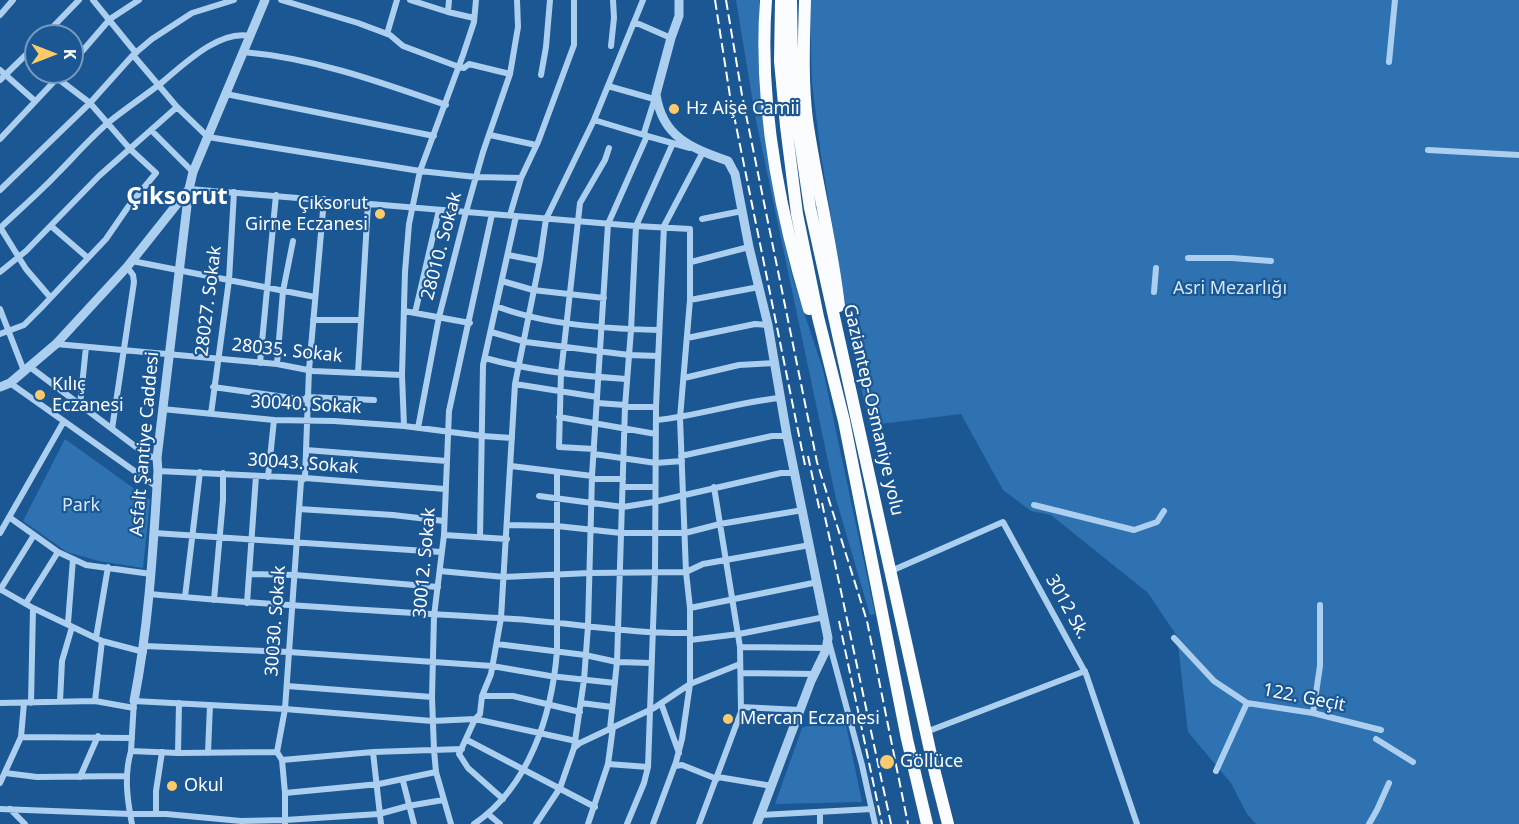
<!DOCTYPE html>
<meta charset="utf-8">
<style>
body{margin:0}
#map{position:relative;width:1519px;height:824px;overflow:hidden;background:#1b5793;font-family:"Noto Sans",sans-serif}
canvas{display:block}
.north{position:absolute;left:24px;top:24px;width:60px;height:60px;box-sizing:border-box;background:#1b5793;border:2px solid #769abe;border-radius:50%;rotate:90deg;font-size:16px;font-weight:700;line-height:24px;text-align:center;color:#fff}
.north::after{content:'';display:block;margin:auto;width:21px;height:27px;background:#ffcb6a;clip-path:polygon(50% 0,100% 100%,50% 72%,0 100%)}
</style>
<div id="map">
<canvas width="1519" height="824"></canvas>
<div class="north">K</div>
</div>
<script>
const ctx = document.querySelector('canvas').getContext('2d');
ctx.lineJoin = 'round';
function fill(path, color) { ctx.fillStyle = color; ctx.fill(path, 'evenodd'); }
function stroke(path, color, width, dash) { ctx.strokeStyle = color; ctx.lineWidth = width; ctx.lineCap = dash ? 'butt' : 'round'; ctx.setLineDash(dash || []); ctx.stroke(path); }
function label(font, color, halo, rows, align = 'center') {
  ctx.font = font + ' "Noto Sans",sans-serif'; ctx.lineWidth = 4.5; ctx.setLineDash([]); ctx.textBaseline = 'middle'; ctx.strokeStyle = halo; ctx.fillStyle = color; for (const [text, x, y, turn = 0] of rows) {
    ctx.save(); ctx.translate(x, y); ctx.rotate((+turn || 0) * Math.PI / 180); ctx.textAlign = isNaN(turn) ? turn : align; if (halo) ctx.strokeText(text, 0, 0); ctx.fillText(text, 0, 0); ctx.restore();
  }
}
fill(new Path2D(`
 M736 0H759L760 46 777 206 793 279 823 370 875 614 870 615 836 499 755 115Z
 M810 0H1519V824H1256L1247 814 1231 783 1188 732 1177 636 1148 593 1051 515 1031 511 1003 490 961 414 880 424 869 423 853 351 821 155 812 83Z
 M65 439 150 500 143 568 99 561 67 552 23 521Z
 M845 720 862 802 775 804 802 728 807 726H833Z`), '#2e72b2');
stroke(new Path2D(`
 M93 0 136 53
 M281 0 358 23 390 35 403 46 459 67 464 68 469 64 510 74 518 27 517 0
 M410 0 448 12 449 0
 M448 12 474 18
 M0 15 13 0
 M633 24H639L671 38
 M387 34 397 0
 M44 36 79 0
 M611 46 614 18 613 0
 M243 52C314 58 380 82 446 105
 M133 55 177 107 208 137 420 171 476 177 521 178
 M1389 62 1395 0
 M72 63 110 19 139 0
 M0 70 35 101
 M541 75 546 47 550 0
 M0 80 36 45
 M608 86 654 99
 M226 94 434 136
 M656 95 644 133 647 136 690 148
 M151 130 193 172
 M490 135 536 145
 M0 139 63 72
 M1428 150 1519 155
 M189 189 636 226 690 229V300L680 418 686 572 690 608V684L682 739 676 762 653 824
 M0 190 90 103 133 55 152 39 192 13 234 0
 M510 215 521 178 538 142 574 45V0
 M702 219 742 211
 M51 226 88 258
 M0 227 26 269 50 297
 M0 228C19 210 39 193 57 174 74 157 90 138 109 122 125 109 143 97 160 84 182 66 219 29 250 36
 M508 255 539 261
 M1188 258H1232L1271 261
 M132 261 315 297
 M691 262 749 247
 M0 272 26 251 99 176 177 107
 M502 281 533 290 604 298
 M1154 292 1156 268
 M690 300 759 287
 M496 306C541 324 611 329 659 330
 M0 309 24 371
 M404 311 470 323
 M415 313 439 210
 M313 320H361
 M491 332 526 342 629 355 658 356
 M0 334 24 325 41 308 106 239 128 207 156 173 130 149 90 103 57 78
 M687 338 755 324 768 325
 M56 344 277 364 313 371 402 375
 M485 358C531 371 579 376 626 379
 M260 363 276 195
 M277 364 283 291 293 241
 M30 367 148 456 157 458
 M358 373 368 204
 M684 378 739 365 775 363
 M10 383 157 487
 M515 384 597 397
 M213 387 307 400
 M307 397 374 400
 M597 403 625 405
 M80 405 86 347
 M625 407H656
 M162 409 274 420 334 421 404 426 482 436 512 438
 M211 414 229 280 234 192
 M559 417 656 434
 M657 420C698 416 738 402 780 398
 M404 426 402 375 405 272 409 224 420 171 463 55 474 22 476 0
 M418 428 439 317 466 212 483 152 510 74
 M112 429 134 282 133 275 127 267
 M594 449 559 447 561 373 580 203 605 160 609 148
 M306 450 447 461
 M594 454 656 463 682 461
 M681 456 772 436H787
 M511 466 592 476
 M158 471 305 478 445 489
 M268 477 274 420
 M592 479H623
 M623 487H654
 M539 496 623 507 654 502 781 473H795
 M1034 505 1134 530 1157 522 1164 511
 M299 509 393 515 444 521
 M9 517 58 552 86 565 151 574
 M508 525 557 526 621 533H685L720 524 803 510
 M0 533 64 421
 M154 533 441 552
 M444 535 507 539
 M480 537 483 365 516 216
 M440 571 504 577 590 573 686 572 703 564 810 545
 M891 571 1003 522 1086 674 1137 824
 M249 574 295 575 438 587
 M0 589 33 608 102 641 144 652
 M0 590 34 535
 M150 594C266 605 383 611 499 618 563 621 626 634 690 633
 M185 597 200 472
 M214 600 223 500V473
 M26 603 58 552
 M247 603 256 476
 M690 608 818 582
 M68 623 73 559
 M96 638 108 567
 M1174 638 1214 681 1247 703 1313 713 1381 730
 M690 640 739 634 825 617
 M829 642 862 765 875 824
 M497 644 585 655 617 662 651 663
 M144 646 289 652 492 666 550 676 615 683
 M740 647 827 648
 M741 673 815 674
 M287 686 432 697
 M482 696H513L580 712
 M60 701 62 661 72 627
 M95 701 102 641
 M0 703 95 701 134 708
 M31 703 33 608
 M581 703 612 707
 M661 703 679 753
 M741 707 800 710
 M1313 713 1320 666V605
 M610 729 617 662 625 407 631 330 636 226 673 143
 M926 732 1085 671
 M21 737 132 738
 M1376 739 1413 762
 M467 740 595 807
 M574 748 584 680 588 626 592 476 608 224 647 136 594 120
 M131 751 134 701 285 709 432 721 475 719 480 714 482 696 491 674 501 618 515 384 540 260 546 219 594 120 643 0
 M373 752 381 824
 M178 753 179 703
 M208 753 210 705
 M282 760 373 752 462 749
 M608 764 648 767 644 783 627 824
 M675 766 682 765 717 779
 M648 767 655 572 656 407 664 226 703 152
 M1216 771 1247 703
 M5 773 37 777 126 776
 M80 777 98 736
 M718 777 772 786
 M403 781 414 824
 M0 783 21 737 24 703
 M285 793 379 784 436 772
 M503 799 468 768 459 754 475 719 576 741
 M0 809 130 814H166L241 821 285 820 379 814 408 806 443 800
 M10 809 25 824
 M820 812V824
 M156 814V791L162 752
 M488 814 500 824
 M761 815 872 809
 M132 824C127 799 124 775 131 751L178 753 277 752
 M285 824V793L282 760 277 752 285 709 301 481 305 478 309 370 324 199
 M451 824 436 772 434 750 432 697 434 616 444 535 449 411 492 214
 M474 824C529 787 552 715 557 651V472
 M536 824 560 788 574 748 580 743 654 708 690 684 740 664
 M588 824 608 764 613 727
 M699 824 741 712 740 647 714 487
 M1369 824 1377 810 1389 783`), '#accfef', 6);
stroke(new Path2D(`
 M679 0V16L671 38 656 94C662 137 691 148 728 161L735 174 749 247 768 325 787 436 828 638 826 650 811 681 757 824
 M0 387 10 383 56 344 127 267 189 189 193 172 265 0
 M134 701C149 625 153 549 158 471L157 458 189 189`), '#accfef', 9);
stroke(new Path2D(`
 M766 0C758 104 779 210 809 309
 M781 0 780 61 786 126 797 214 818 317 844 421 907 739 927 824
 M791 0 792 60 797 120 810 208 935 773 948 824
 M805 0C804 40 802 80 807 120 816 182 832 244 839 306`), '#fafcff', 12);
stroke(new Path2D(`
 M715 0 730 96 805 465
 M726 0 742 95 817 462 867 621 908 824
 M808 456 820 512
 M822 503 891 824
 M839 621 882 824`), '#fff', 2, [10, 4.5]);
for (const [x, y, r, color] of [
 [674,109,6,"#ffcb6a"],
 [380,214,6,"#ffcb6a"],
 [40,395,6,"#ffcb6a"],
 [728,719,6,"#ffcb6a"],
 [887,762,8,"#ffcb6a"],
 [172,786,6,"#ffcb6a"]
]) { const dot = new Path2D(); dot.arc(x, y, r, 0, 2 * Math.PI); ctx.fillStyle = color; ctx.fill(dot); stroke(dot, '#1b5793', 2); }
label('18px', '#fff', '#1b5793', [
 ["Hz Aişe Camii",686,109],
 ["Çıksorut",368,204,"right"],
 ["Girne Eczanesi",368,225,"right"],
 ["Kılıç",52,385],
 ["Eczanesi",52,406],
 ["Mercan Eczanesi",740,719],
 ["Göllüce",900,762],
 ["Okul",184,786]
], 'left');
label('18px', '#fff', '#1b5793', [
 ["28010. Sokak",442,246,-75],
 ["28027. Sokak",209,301,-83],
 ["28035. Sokak",287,351,6],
 ["30040. Sokak",306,405,3],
 ["Gaziantep-Osmaniye yolu",873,410,77],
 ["Asfalt Şantiye Caddesi",145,444,-85],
 ["30043. Sokak",303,464,4],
 ["30012. Sokak",425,563,-85],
 ["3012 Sk.",1067,607,61],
 ["30030. Sokak",276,621,-86],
 ["122. Geçit",1304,698,11]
]);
label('18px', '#d2e7fb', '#1b5793', [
 ["Asri Mezarlığı",1230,289],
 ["Park",81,506]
]);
label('bold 24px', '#fff', '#1b5793', [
 ["Çıksorut",177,197]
]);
</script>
